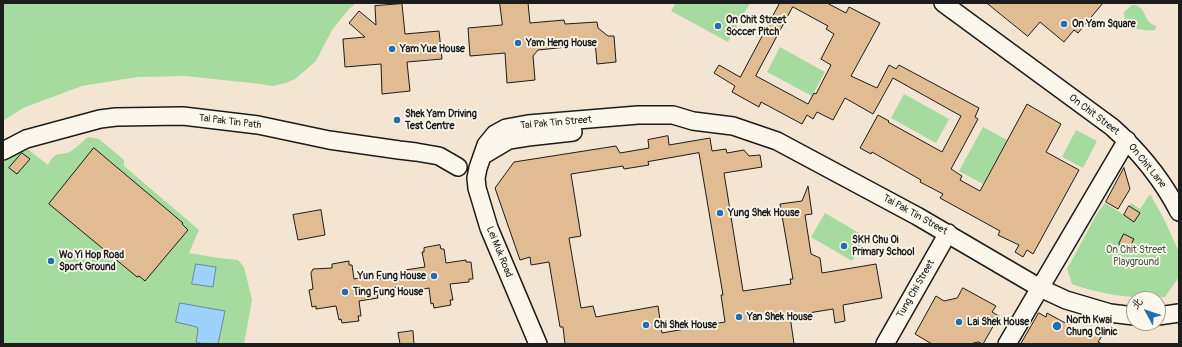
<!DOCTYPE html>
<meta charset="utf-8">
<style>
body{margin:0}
#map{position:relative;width:1182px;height:347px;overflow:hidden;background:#f3e5d1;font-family:Pangolin,"LXGW WenKai TC",sans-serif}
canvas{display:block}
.frame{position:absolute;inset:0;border:4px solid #1c1c1c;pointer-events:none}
.north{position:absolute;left:1126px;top:291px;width:40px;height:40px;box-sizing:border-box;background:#fbf7ec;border:1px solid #a29f99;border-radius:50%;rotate:310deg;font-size:11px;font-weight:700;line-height:16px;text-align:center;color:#1c1c1c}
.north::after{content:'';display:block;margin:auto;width:14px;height:18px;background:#1f6fb2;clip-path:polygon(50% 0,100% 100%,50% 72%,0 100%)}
</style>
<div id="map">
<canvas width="1182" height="347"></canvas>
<div class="frame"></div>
<div class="north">北</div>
</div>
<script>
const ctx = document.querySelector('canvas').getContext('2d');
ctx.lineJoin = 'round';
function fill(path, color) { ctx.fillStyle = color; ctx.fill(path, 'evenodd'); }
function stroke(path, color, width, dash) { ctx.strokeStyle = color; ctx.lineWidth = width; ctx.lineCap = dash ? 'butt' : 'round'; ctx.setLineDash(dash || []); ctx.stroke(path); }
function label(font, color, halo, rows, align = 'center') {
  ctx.font = font + ' Pangolin,sans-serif'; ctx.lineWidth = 3.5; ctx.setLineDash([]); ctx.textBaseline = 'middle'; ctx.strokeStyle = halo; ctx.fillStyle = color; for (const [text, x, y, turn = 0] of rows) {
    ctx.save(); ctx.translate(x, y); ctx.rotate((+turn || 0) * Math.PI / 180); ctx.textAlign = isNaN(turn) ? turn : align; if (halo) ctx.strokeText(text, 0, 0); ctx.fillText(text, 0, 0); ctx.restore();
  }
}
fill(new Path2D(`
 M3 3H356L348 10 332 30 316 61 295 79 286 83 273 86 252 83 185 76 137 77 82 86 23 108 3 121Z
 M676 3H750L728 42 671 11Z
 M1132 5H1136C1149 11 1141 20 1156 26L1155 30C1142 31 1123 29 1124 12Z
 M780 47 825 72 812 96 767 72Z
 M904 94 949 119 936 143 891 118Z
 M983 127 1007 140 983 184 959 171Z
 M1076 130 1097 141 1083 168 1062 157Z
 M88 137 99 139 124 160V166L199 230 189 253 218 258 238 260 244 267 252 300 244 344H3V155L24 146 48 165C56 149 60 157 71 151 77 147 83 141 88 137Z
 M1150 194 1164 219 1179 252V277L1165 297C1134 299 1102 295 1072 284L1067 269 1098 212 1105 203 1124 215 1131 203 1140 209Z
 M825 213 866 237 852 261 811 237Z`), '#a5db9f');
const water = new Path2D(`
 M196 264 216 267 213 287 192 284Z
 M180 303 225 311 218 344H203L196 342 198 330 197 327 176 322Z`);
fill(water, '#9dd0fb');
stroke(water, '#6988a2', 1);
const building = new Path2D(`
 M500 3H528L530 23 564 20 565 24 597 22 598 28 608 36H614L616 62 597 64 595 41 566 43 567 47 538 50 533 56 535 80 507 83 505 53 470 56 468 28 502 25Z
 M780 3H827L846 13 849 7 880 23 851 76 877 88 889 65 896 69 899 65 979 108 975 117 978 119 951 169 962 176 960 180 980 191 1027 104 1061 124 1046 152 1079 170 1033 254 1027 250 1023 257 1015 252 1019 245 998 235 1000 231 940 198 943 194 920 182 921 180 872 152 871 154 860 148 878 115 889 121 888 122 942 152 961 116 893 78 873 114 845 98 833 120 817 112 813 119 807 115 802 124 761 102 759 107 732 92 735 86 714 73 719 65 740 77ZM793 7 828 26 826 29 834 34 821 59 831 65 816 94 814 93 808 104 756 76Z
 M987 3H1103L1078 33 1074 30 1064 42 1040 22 1028 36Z
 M402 4 405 34 439 31 442 59 407 62 410 91 382 94 381 64 345 67 343 39 365 37 349 23 359 11 376 25 375 6Z
 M668 136 669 145 710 138 712 151 726 149 727 153 744 150 749 156 760 155 762 167 724 173 743 291 791 284 790 279H793L780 204 802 201 808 186 812 214 805 215 811 254 820 258 822 273 876 264 882 298 843 305 845 321 835 323 833 309 790 316 794 344H565L563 327H560L549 262 531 265 530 257 520 260 495 188 514 162 616 146 620 153 649 148 648 140ZM699 153 723 295H721L725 322 662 333 658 306 596 317 593 306 581 308 569 238 581 236 571 174 623 166 624 169 649 165 648 162Z
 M94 148 183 223 182 224 188 230 145 281 139 276 137 277 49 204Z
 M22 153 30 159 17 174 9 168Z
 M1124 168 1130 189 1118 209 1106 202Z
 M1129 206 1140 213 1134 222 1124 215Z
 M321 210 325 235 298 240 293 215Z
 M1124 234 1134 239 1128 250 1119 244Z
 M440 245 441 249H444L446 263 466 260V262H471L473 279H469V282L450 284 453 300H450L451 305 434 308 433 303 431 304 429 288 409 292V290L404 291V286L380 290 381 295H377L378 298 359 301 361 316H358L359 321 342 323 341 319 339 320 336 306 316 309V306L312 307 309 290 313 289 311 273 313 269 332 268V264L349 261V265H352L354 279 374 276V278H378L379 279 402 275 401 274 406 273 405 270 425 267 422 252H424V248Z
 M963 288 996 306 992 312 999 316 983 344 978 342 970 344H932L915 334 936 296 944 301 957 298Z
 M1039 313 1046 317 1047 313 1089 336 1092 330 1102 336 1098 342 1102 344H1021Z
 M413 331 414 344H400L398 333Z`);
fill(building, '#e1bb92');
stroke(building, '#1c1c1c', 1);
const minor = new Path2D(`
 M943 3 1112 127C1140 152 1162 179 1179 212
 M3 151 26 139 100 119 116 117 183 116 258 125 329 140 399 150 416 152 439 156 458 167
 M482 156 509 140 528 137 573 132
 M1158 316 1179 313
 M538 344 489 228 477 188 476 178 478 168 486 145 495 134 506 128 528 124 638 115H673L693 121 733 126 777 141 917 216 1040 288 1066 300 1110 313 1134 316
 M885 344 948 233
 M1007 344 1127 140`);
stroke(minor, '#1c1c1c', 20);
stroke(minor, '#fbf7ec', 17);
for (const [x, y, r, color] of [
 [1064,24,4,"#1f6fb2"],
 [718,26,4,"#1f6fb2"],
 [518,43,4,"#1f6fb2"],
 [392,49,4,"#1f6fb2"],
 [397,120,4,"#1f6fb2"],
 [720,213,4,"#1f6fb2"],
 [844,246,4,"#1f6fb2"],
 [51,261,4,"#1f6fb2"],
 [434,276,4,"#1f6fb2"],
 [345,292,4,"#1f6fb2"],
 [739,317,4,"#1f6fb2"],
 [959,322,4,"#1f6fb2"],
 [646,325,4,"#1f6fb2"],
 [1057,326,5,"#1f6fb2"]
]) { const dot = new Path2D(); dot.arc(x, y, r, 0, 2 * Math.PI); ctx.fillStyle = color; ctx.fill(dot); stroke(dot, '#fbf7ec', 1.5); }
label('bold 10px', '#1c1c1c', '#fbf7ec', [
 ["On Chit Street",726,20],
 ["Soccer Pitch",726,32],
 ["On Yam Square",1072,24],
 ["Yam Heng House",526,43],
 ["Yam Yue House",400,49],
 ["Shek Yam Driving",405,114],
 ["Test Centre",405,126],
 ["Yung Shek House",728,213],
 ["SKH Chu Oi",852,240],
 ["Primary School",852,252],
 ["Wo Yi Hop Road",59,255],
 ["Sport Ground",59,267],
 ["Yun Fung House",426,276,"right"],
 ["Ting Fung House",353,292],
 ["Yan Shek House",747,317],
 ["North Kwai",1066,320],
 ["Chung Clinic",1066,332],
 ["Lai Shek House",967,322],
 ["Chi Shek House",654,325]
], 'left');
label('10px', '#1c1c1c', '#fbf7ec', [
 ["On Chit Street",1094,115,37],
 ["Tai Pak Tin Path",230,122,7],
 ["Tai Pak Tin Street",556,123,-5],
 ["On Chit Lane",1147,166,51],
 ["Tai Pak Tin Street",915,215,29],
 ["Lei Muk Road",499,252,68],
 ["Tung Chi Street",916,289,-60]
]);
label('10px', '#455543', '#fbf7ec', [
 ["On Chit Street",1136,250],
 ["Playground",1136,262]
]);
</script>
